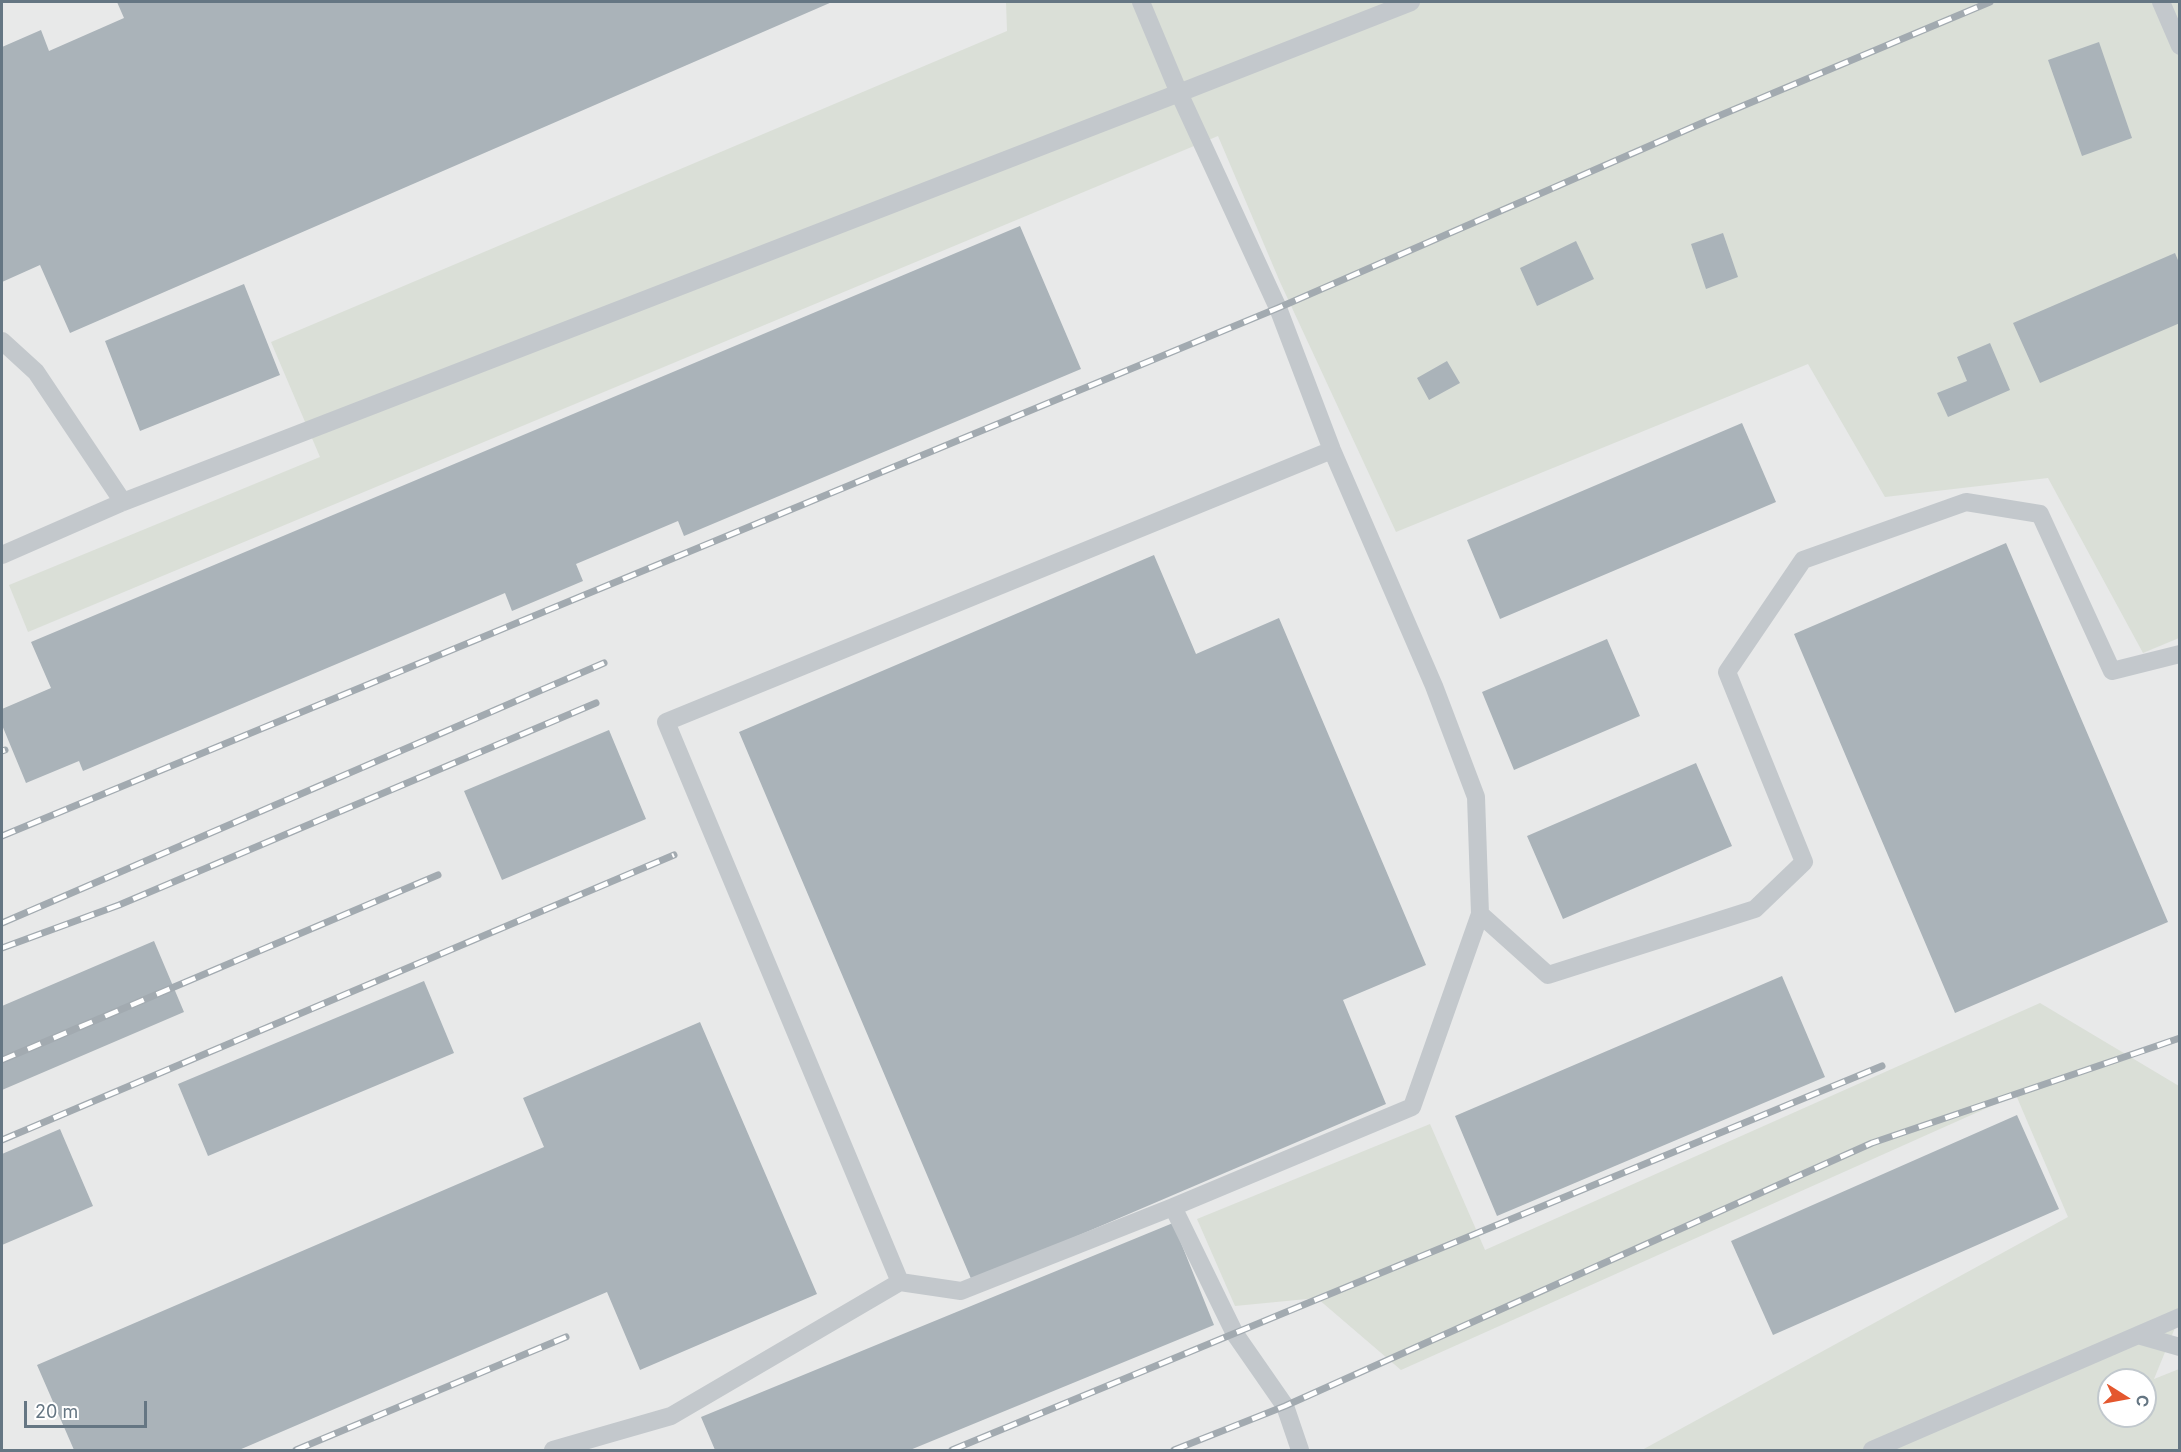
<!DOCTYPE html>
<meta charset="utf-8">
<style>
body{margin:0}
#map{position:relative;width:2181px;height:1452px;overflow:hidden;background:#fafaf8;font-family:Inter,sans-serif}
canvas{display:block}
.frame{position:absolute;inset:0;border:3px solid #657683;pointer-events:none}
.north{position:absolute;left:2097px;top:1368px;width:60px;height:60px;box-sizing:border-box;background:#fff;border:2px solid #c1c8cd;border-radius:50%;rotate:101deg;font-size:16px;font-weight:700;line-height:24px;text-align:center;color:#657683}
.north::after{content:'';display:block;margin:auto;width:21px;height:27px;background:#e4572e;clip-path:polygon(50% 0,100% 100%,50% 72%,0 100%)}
.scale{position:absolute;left:24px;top:1401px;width:123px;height:27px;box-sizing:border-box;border:3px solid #657683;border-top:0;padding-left:8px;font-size:18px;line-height:21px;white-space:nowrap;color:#657683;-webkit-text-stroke:4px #fff;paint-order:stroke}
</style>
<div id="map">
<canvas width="2181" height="1452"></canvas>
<div class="frame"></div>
<div class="north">С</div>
<div class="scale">20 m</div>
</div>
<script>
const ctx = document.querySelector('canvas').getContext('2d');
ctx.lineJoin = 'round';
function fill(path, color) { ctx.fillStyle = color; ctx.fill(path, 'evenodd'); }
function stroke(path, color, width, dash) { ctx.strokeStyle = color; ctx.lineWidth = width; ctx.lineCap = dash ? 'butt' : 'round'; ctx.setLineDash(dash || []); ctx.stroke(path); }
fill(new Path2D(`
 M2 2H2179V1450H2ZM2109 1380H2145V1416H2109Z`), '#e8e9e9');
fill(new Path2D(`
 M1006 2H2179V638L2143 653 2048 478 1885 497 1808 364 1396 532 1280 282 1218 136 28 632 9 585 320 457 271 342 1007 31Z
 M2040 1003 2179 1086V1318L2154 1379 2179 1369V1450H1642L2068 1217 2016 1095 1401 1370 1317 1298 1235 1306 1197 1219 1430 1124 1485 1250ZM2109 1380H2145V1416H2109Z`), '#dadfd7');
fill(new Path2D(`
 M117 2H832L70 333 40 265 2 282V47L41 30 49 51 124 18Z
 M2099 42 2132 138 2082 156 2048 60Z
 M1020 226 1081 369 684 536 678 521 576 564 583 581 512 611 505 593 83 771 79 761 26 783 2 725V709L51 688 31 642Z
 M1723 233 1738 277 1706 289 1691 244Z
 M1576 241 1594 279 1537 306 1520 268Z
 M2175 253 2180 265V323L2040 383 2013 323Z
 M244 284 280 375 140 431 105 341Z
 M1990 343 2010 390 1948 417 1937 393 1967 381 1957 357Z
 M1447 361 1460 383 1429 400 1417 378Z
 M1742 423 1776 502 1500 619 1467 540Z
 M2006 543 2168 922 1955 1013 1794 634Z
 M1154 555 1196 654 1279 618 1426 965 1343 1000 1386 1104 972 1281 739 732Z
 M1607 639 1640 716 1514 770 1482 692Z
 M609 730 646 819 502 880 464 791Z
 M1696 763 1732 846 1563 919 1527 836Z
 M154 941 184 1012 2 1090V1006Z
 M1782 976 1825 1077 1497 1216 1455 1116Z
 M424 981 454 1053 208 1156 178 1084Z
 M700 1022 817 1294 640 1370 607 1292 239 1450H74L37 1365 544 1147 523 1098Z
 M2017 1115 2059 1209 1773 1335 1731 1241Z
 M60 1129 93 1206 2 1245V1154Z
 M1173 1223 1214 1325 910 1450H715L701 1417Z`), '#aab3b9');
stroke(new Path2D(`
 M1141 2 1179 93 1278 308 1332 450 1434 686 1476 797 1480 914 1412 1107 1173 1207
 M2161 2 2180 46
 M2 341 36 372 123 502
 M2 555 123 502 1179 93 1411 2
 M1480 914 1548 975 1755 909 1804 862 1727 672 1803 560 1966 502 2040 514 2112 671 2180 654
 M2138 1335 2180 1347
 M553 1450 671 1416 900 1282
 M1300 1450 1285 1406 1235 1334 1173 1207 961 1291 900 1282 666 722 1332 450
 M1872 1450 2180 1317`), '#c3c8cc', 18);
const rail = new Path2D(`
 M2 751 5 750
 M2 836 1278 308 1702 123 1990 2
 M2 923 604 663
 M2 948 119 905 596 703
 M2 1060 438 875
 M2 1140 674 855
 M296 1450 566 1337
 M952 1450 1882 1066
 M1174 1450 1285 1406 1872 1143 2180 1038`);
stroke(rail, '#a2aab0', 7);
stroke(rail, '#fff', 4.5, [14]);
</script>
